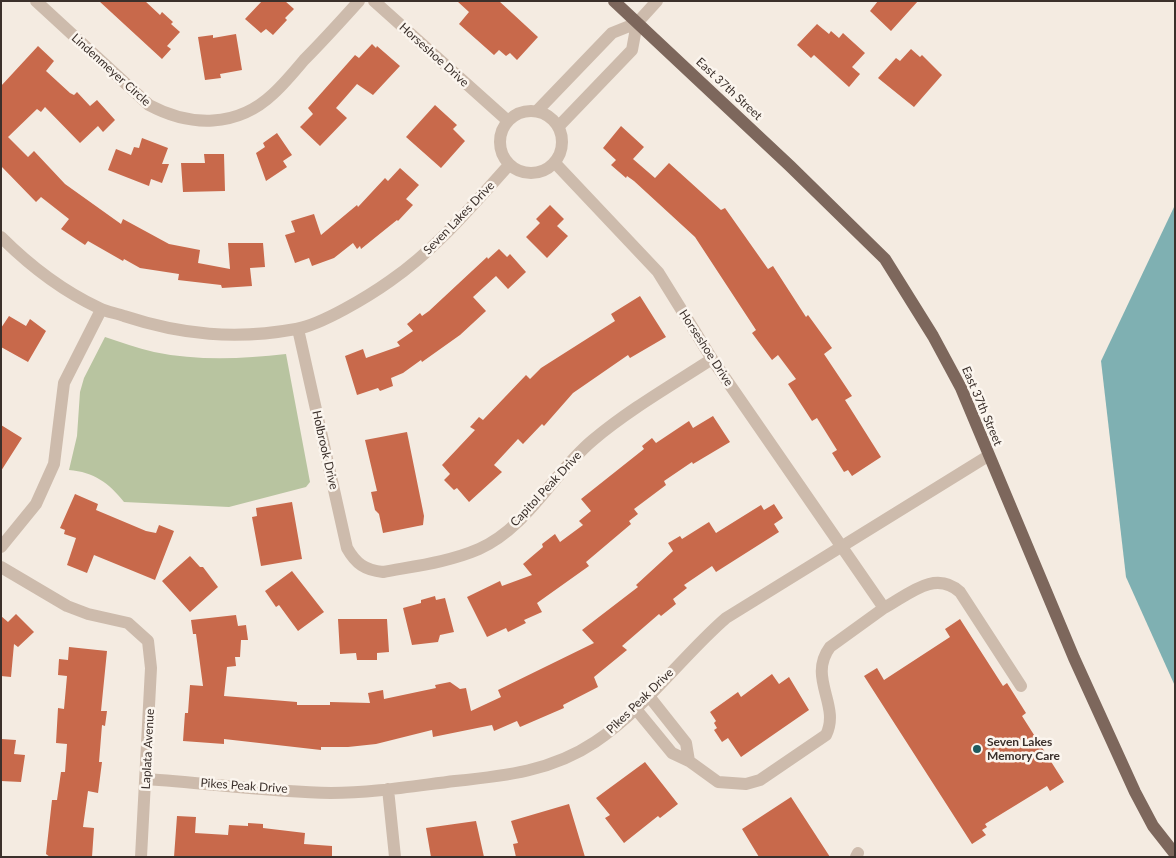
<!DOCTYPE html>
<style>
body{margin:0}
#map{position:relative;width:1176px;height:858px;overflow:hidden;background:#f4ebe1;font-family:Lato,sans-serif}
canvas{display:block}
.frame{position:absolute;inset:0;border:2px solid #3b302b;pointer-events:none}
</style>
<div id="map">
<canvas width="1176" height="858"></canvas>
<div class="frame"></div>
</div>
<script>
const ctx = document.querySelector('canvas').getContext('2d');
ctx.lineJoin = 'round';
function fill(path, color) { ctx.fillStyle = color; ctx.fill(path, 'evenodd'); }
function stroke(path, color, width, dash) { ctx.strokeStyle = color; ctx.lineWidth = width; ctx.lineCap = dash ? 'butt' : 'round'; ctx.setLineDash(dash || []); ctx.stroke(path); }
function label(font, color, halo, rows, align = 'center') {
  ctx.font = font + ' Lato,sans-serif'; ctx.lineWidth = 5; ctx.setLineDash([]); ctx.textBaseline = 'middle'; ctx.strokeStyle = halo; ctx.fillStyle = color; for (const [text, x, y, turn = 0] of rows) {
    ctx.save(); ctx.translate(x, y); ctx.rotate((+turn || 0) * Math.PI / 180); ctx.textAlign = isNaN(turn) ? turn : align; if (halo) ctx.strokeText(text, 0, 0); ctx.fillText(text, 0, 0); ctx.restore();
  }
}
fill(new Path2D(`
 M105 337C121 342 137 348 154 352 198 361 241 359 286 354L310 482 306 487 229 507 124 502C109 483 94 472 69 470L77 436 80 392 84 378Z`), '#b8c4a0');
fill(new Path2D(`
 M1175 205V686L1126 577 1101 361Z`), '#7fb0b2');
fill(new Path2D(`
 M99 1H145L160 15 162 12 173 22 171 24 180 32 167 46 171 49 162 59Z
 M262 1H285L294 9 285 18 287 20 273 35 266 29 261 33 245 19Z
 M457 1H499L538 37 517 60 510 53 506 56 499 50 494 55 459 24 469 12Z
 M878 1H918L891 31 870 11Z
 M817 24 829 34 831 31 839 38 843 33 865 53 852 67 860 74 849 87 814 55 811 58 797 45Z
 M236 34 242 70 220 74 221 78 205 80 198 37 213 35V38Z
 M372 44 376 48 377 46 400 66 373 95 357 84 336 108 347 118 320 146 300 127 313 114 308 108 355 55 359 58Z
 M38 46 54 61 46 71 70 93 74 95 77 92 90 106 97 100 115 120 103 132 98 126 80 143 45 107 41 112 37 109 8 137 28 157 34 151 65 184 121 224 123 219 169 244 200 250 198 263 230 269 228 243H263L265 267 250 268 252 286 222 288 221 285 178 280 179 274 140 268 124 259 123 261 88 241 85 245 61 229 69 219 41 197 36 202 1 166V86Z
 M911 49 920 57 922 55 942 75 914 107 878 78 896 58 900 61Z
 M435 105 457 125 453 129 465 141 441 168 406 137Z
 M621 126 644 147 633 159 655 178 669 163 721 210 725 208 768 269 773 266 806 317 808 315 832 348 824 354 852 396 845 400 881 457 852 476 848 470 844 472 832 453 837 450 817 418 812 421 788 384 796 379 778 355 772 360 752 333 756 330 695 237 634 181 627 176 626 178 611 165 616 160 603 148Z
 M277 133 292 155 283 161 287 167 266 181 256 153 265 147 263 143Z
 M142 138 168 148 162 164H169L162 183 151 179 149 186 108 170 116 149 131 155 134 147 139 148Z
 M204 154H224L225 191 183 192 181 163H205Z
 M400 168 419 185 406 199 413 205 398 221 397 220 361 249 360 246 357 249 353 243 334 258 312 266 309 258 295 263 285 235 295 232 291 221 314 214 321 235 357 205 358 207 385 178 388 181Z
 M550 205 564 219 557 226 568 236 547 258 526 237 540 223 536 219Z
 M499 249 507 257 510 254 526 272 508 289 496 276 473 297 486 311 460 335 422 362 421 360 403 373 391 378 393 386 380 391 378 388 357 395 345 356 363 349 366 358 400 346 397 342 413 331 407 324 420 313 422 316 429 311 487 257 488 259Z
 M640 296 666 337 630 358 628 355 573 393 544 426 542 424 523 444 518 439 494 465 502 472 469 502 457 488 454 490 444 480 450 474 442 465 475 430 470 427 479 417 483 420 526 375 530 379 541 368 615 321 611 314Z
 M9 316 26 326 30 319 46 331 28 362 1 347V328Z
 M713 416 730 442 693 464 692 462 664 481 666 485 634 509 638 514 629 521 631 524 586 562 589 566 537 603 542 612 524 620 526 623 508 632 506 628 487 637 467 597 500 581 502 586 532 575 523 564 543 547 542 544 555 534 560 542 583 525 579 521 591 511 581 499 644 449 642 446 652 438 656 443 689 421 693 428Z
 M1 425 22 438 1 471Z
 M407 432 424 516 423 525 383 533 379 514 375 510 371 492 377 491 365 440Z
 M75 494 98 504 96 510 146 531 156 533 159 525 174 531 155 580 94 555 87 573 67 565 76 538 64 534 65 530 60 528Z
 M292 502 302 559 261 566 252 517 257 516 256 508Z
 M774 504 783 518 774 524 779 532 716 572 712 566 684 585 687 588 673 599 676 604 661 616 659 614 622 646 627 650 594 677 598 687 563 705 564 708 520 727 517 721 494 731 492 725 433 737 432 730 376 744 348 747H321V750L224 739V744L183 741 185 713H188L190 685 203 686 196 634H193L191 620 236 615 238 626 246 625 248 640H241L240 657H235L236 666 227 667 224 696 297 702V705H330V702L370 703 368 693 383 690 384 699 436 688 435 685 450 682 460 689 466 688 471 711 501 697 498 690 594 643 582 630 638 587 636 585 673 551 668 543 680 536 682 539 709 522 716 533 761 505 764 510Z
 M190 556 200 567H203L218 587 190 612 162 581Z
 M292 571 324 612 298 631 279 605 276 607 265 591Z
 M435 596 436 600 445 598 454 632 440 635 438 642 412 645 403 608 421 603V600Z
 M16 614 34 632 18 647 14 644 11 677 1 676V616L8 622Z
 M338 619H387L389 652 377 653V660H357L356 653 340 654Z
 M960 619 1003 686 1007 683 1026 713 1022 716 1064 782 1050 791 1047 786 985 824 987 827 982 830 986 835 972 844 864 676 877 668 884 680 950 637 945 629Z
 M69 647 107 651 101 711H107L105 726 102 725 99 762H102L98 793 88 791 83 827 94 828 92 857H50L46 854 52 800H57L61 772H65L67 744 56 743 58 708 64 709 67 676 58 675 59 659 68 660Z
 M772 674 779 684 789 677 809 710 741 757 728 738 722 742 714 730 717 728 714 723 716 721 710 712 738 692 741 697Z
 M1 739 16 740 14 754 25 755 21 782 1 781Z
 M645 762 678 804 660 818 658 816 624 843 605 818 610 815 596 798Z
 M791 797 830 857H759L742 829Z
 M569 804 585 857H516L513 844 518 843 511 821Z
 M177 816 196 817 195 833 228 835 229 825 248 826V823L263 824V828L305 833 304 844 332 846V857H174Z
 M476 821 484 857H431L426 828Z`), '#c8694b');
stroke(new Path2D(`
 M36 1 149 105C190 127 237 128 273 94 284 84 294 72 304 60 323 41 341 21 359 1
 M374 1 508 121
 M500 142a31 31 0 1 1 62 0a31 31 0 1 1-62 0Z
 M537 111 612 33 637 23 657 1
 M559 126 632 50 637 23
 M555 163 658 272 712 359 884 608 830 647C807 678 841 705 826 735L760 780 746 784 718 782 689 761 672 753 635 708
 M1 237C29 265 63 291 99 308 106 312 116 313 124 316 182 335 236 340 296 329 321 325 369 296 390 281 436 249 472 206 509 165
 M298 329 347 548C356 564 365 570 383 572 415 566 449 562 479 549 528 527 553 473 593 440 630 409 672 385 712 359
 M1 547 36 504 54 464 64 383 101 310
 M1 567 67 606 88 614 128 623 148 641 151 668 141 857
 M884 608C908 595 935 569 960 592L1021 686
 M648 695 686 743 689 761
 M146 779C207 783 270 792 331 793 372 793 414 786 455 781 505 776 552 771 595 742 645 709 681 657 726 618L988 456
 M388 789 395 857
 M856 857 858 853`), '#cdbbac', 12);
stroke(new Path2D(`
 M614 1 790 166 885 259 933 336 961 388 1074 658 1135 792 1153 826 1175 854`), '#7d675c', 12);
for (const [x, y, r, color] of [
 [977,749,5,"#1f5a5e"]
]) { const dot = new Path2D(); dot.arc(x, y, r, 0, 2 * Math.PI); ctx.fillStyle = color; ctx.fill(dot); stroke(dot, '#fbf5ee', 2); }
label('12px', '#3b302b', '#fbf5ee', [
 ["Horseshoe Drive",434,55,42],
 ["Lindenmeyer Circle",111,70,42],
 ["East 37th Street",729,89,43],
 ["Seven Lakes Drive",459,218,-46],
 ["Horseshoe Drive",706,348,57],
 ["East 37th Street",982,406,67],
 ["Holbrook Drive",325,450,77],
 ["Capitol Peak Drive",546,489,-47],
 ["Pikes Peak Drive",640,701,-44],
 ["Laplata Avenue",148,749,-87],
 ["Pikes Peak Drive",244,786,4]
]);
label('bold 12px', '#3b302b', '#fbf5ee', [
 ["Seven Lakes",987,742],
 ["Memory Care",987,756]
], 'left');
</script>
